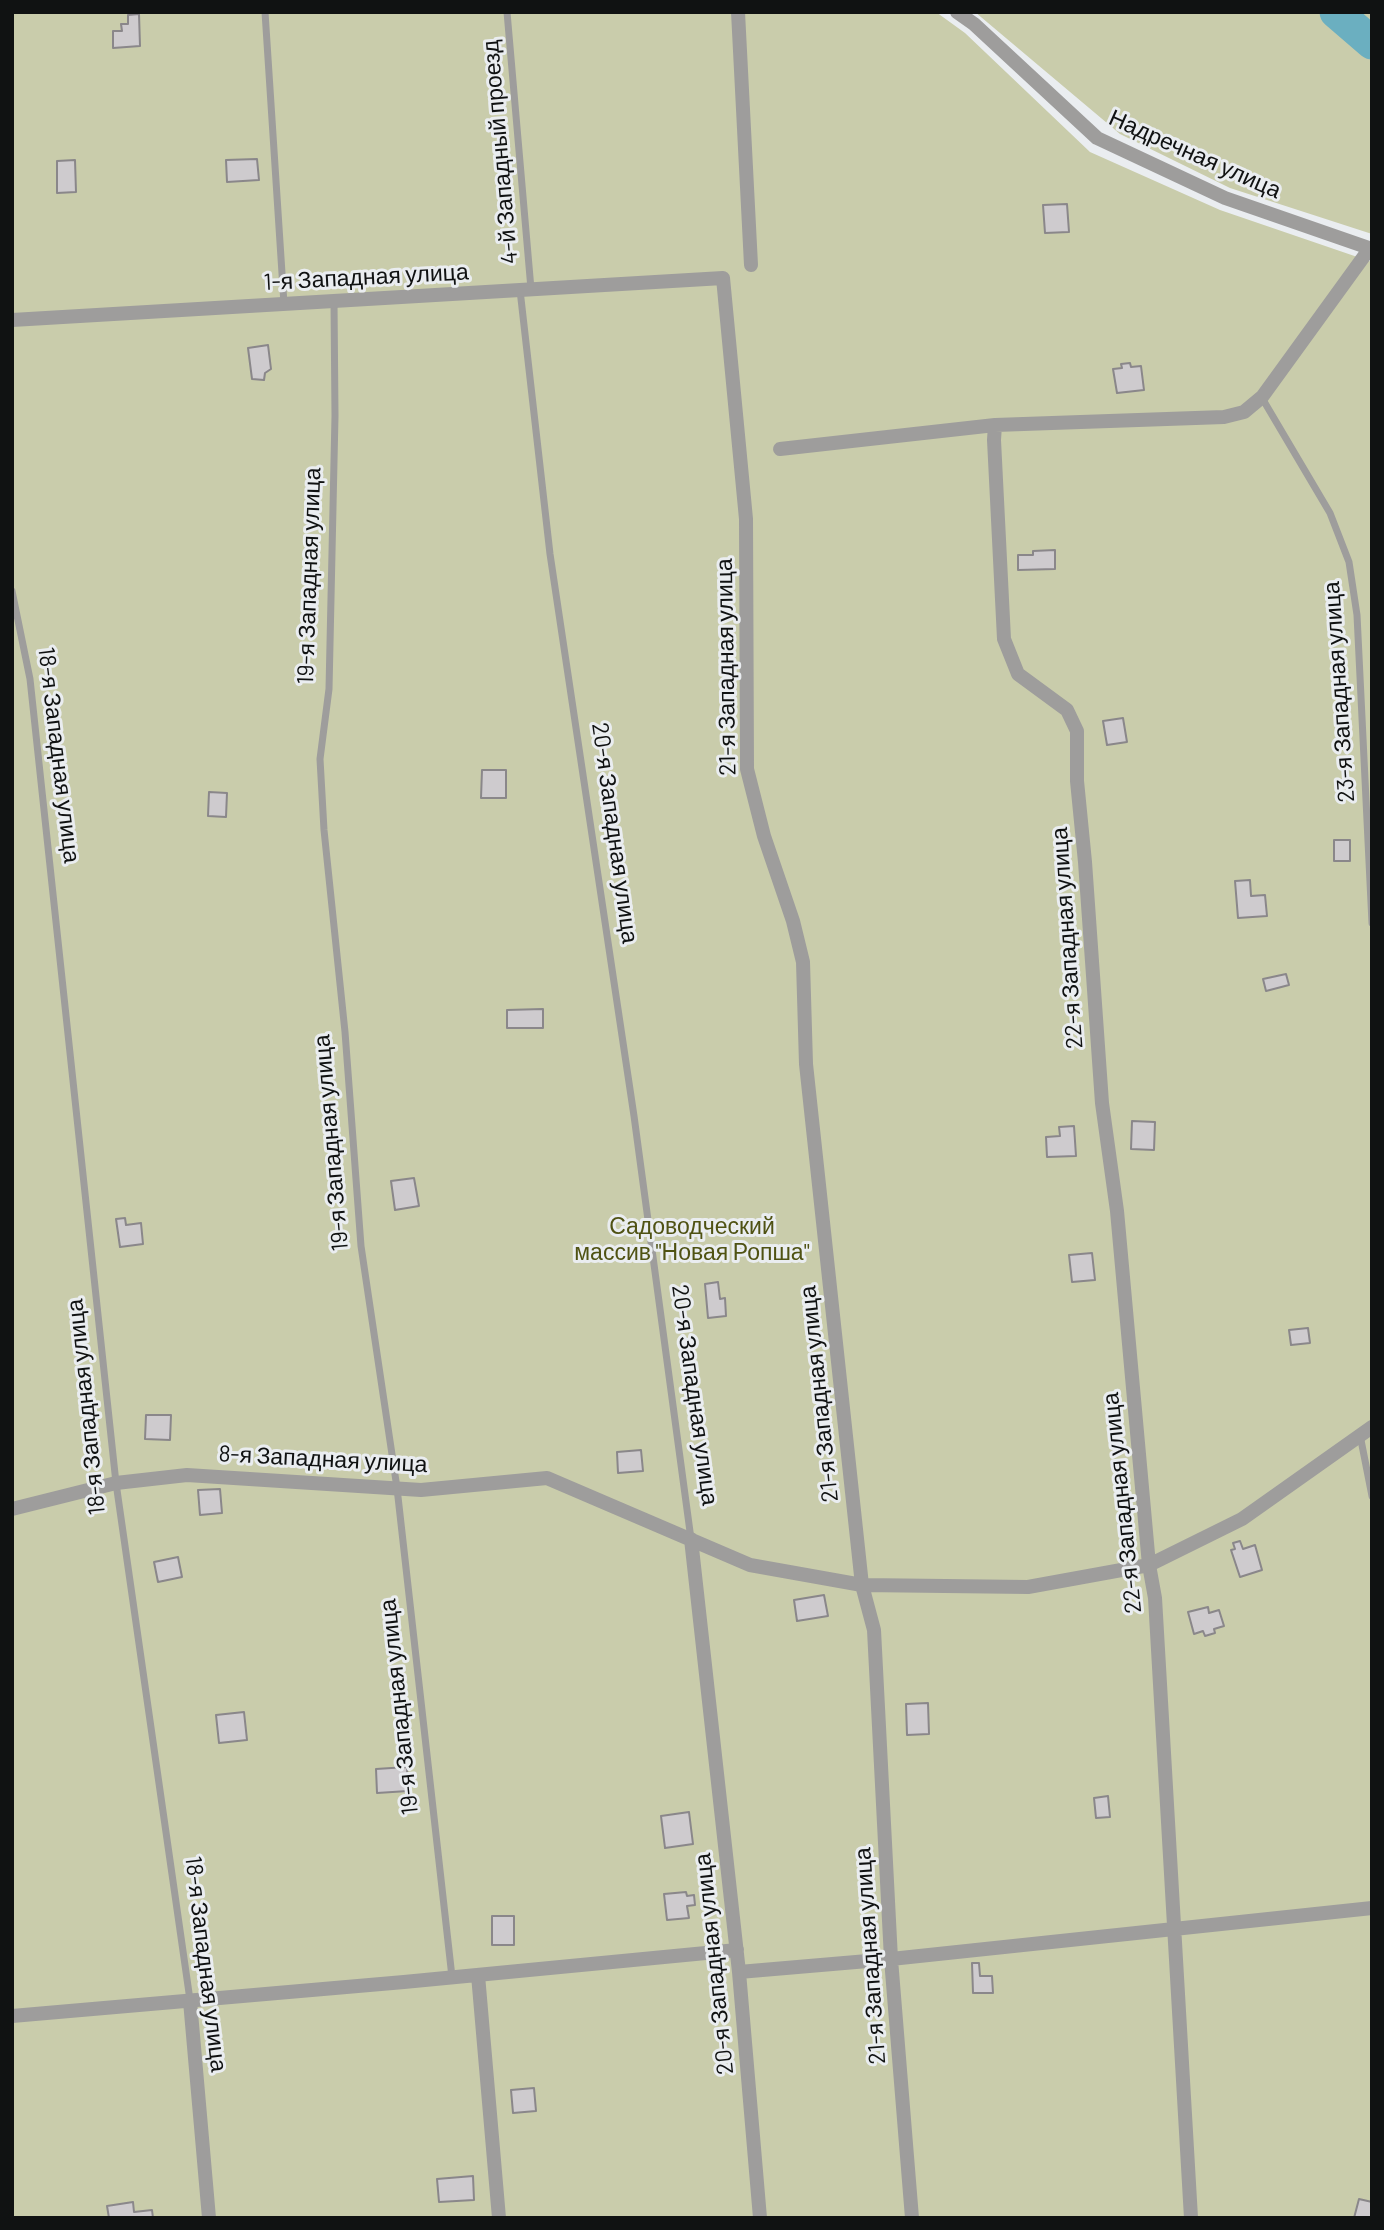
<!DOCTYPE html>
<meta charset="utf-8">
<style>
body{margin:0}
#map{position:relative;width:1384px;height:2230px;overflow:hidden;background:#eaedf0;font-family:Barlow,sans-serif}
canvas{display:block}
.frame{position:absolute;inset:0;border:14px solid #101212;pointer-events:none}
</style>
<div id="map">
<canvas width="1384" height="2230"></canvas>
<div class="frame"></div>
</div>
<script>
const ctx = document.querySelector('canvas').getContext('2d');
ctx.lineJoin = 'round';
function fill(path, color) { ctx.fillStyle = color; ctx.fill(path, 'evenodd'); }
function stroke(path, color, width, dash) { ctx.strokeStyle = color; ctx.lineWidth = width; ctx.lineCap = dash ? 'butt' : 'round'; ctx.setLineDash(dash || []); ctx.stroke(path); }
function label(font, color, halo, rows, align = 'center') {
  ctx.font = font + ' Barlow,sans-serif'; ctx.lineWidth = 6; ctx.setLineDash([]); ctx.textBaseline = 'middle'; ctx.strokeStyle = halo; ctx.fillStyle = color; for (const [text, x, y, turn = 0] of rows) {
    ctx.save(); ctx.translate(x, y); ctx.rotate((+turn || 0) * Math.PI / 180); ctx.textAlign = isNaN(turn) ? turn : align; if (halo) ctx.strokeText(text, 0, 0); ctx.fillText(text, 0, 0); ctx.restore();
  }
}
fill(new Path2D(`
 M12 12H936L965 33 1090 152 1220 210 1372 262V2218H12Z
 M975 12H1372V234L1230 188 1120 134Z`), '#c9ccab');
stroke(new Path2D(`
 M1336 12 1372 43`), '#6bafc0', 33);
const building = new Path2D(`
 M139 14 140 46 113 48V31H122L121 24H128V15Z
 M257 159 259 180 227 182 226 160Z
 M75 160 76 192 57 193V161Z
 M1067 204 1069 232 1045 233 1043 205Z
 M268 345 271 369 265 373 264 380 252 379 248 348Z
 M1130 363 1131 367 1141 366 1144 390 1117 393 1113 369 1122 368 1121 364Z
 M1055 550V569L1018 570V555H1033V551Z
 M1123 718 1127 742 1107 745 1103 721Z
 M482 770H506V798H481Z
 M209 792 227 793 226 817 208 816Z
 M1334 840H1350V861H1334Z
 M1250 880 1251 896 1265 895 1267 916 1238 918 1235 881Z
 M1286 974 1289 985 1266 991 1263 979Z
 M543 1009V1028H507V1010Z
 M1132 1121 1155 1122 1154 1150 1131 1149Z
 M1074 1126 1076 1156 1047 1157 1046 1137 1060 1136 1059 1127Z
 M414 1178 419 1206 395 1210 391 1181Z
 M125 1218 126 1225 141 1223 143 1244 120 1247 116 1219Z
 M1092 1253 1095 1280 1072 1282 1069 1255Z
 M718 1282 720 1299 725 1298 726 1316 708 1318 705 1284Z
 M1308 1328 1310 1343 1291 1345 1289 1330Z
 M146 1415H171L170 1440 145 1439Z
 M641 1450 643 1471 618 1473 617 1452Z
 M220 1489 222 1513 200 1515 198 1490Z
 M1240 1541 1243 1549 1255 1545 1262 1570 1240 1577 1231 1550 1235 1549 1233 1543Z
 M178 1557 182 1577 158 1582 154 1562Z
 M824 1595 828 1616 797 1621 794 1600Z
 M1208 1607 1209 1613 1219 1610 1224 1626 1214 1629 1215 1633 1205 1636 1203 1631 1194 1634 1188 1612Z
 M928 1703 929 1734 907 1735 906 1704Z
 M244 1712 247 1740 219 1743 216 1715Z
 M407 1767 408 1791 377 1793 376 1769Z
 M1108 1796 1110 1817 1096 1818 1094 1798Z
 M689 1812 693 1844 665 1848 661 1816Z
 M686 1892 687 1896 694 1895 695 1905 687 1906 689 1918 667 1920 664 1894Z
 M492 1916H514V1945H492Z
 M972 1963H979L980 1976H992L993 1993H973Z
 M534 2088 536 2111 513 2113 511 2090Z
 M473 2176 474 2200 439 2202 437 2179Z
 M1359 2199 1372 2202V2218H1354Z
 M133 2202 134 2212 152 2210 153 2218H109L107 2206Z`);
fill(building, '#cecbce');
stroke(building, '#8a878a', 2);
stroke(new Path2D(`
 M265 12 284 304
 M507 12 531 289
 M520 290 550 554 634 1116 691 1539
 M334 301 335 416 329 689 320 759 324 830 345 1032 361 1246 397 1488 452 1977
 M1262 398 1330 513 1349 562 1357 615 1372 923
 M12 591 30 679 116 1483 190 2000
 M1360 1435 1372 1496`), '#9e9d9c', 7);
stroke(new Path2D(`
 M738 12 751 265
 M957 12 974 24 1097 138 1225 198 1372 249
 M12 320 723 278 746 519 747 769 764 836 793 921 803 962 806 1064 862 1585 874 1630 891 1959 912 2218
 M780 449 995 425
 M12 1509 116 1483 187 1475 421 1490 547 1478 750 1565 862 1585 1028 1587 1149 1565 1242 1519 1372 1427
 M691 1539 739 1972 760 2218
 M739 1972 891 1959 1372 1908
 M478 1975 499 2218
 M190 2001 209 2218
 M12 2016 404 1982 737 1950
 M1191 2218 1155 1598 1149 1565 1117 1211 1102 1103 1085 862 1077 781V731L1067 710 1018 674 1004 639 994 440 995 425 1224 417 1244 412 1262 397 1370 248`), '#9e9d9c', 14);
label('23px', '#101212', '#eaedf0', [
 ["4-й Западный проезд",500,152,-95],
 ["Надречная улица",1195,154,24],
 ["1-я Западная улица",366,277,-3],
 ["19-я Западная улица",309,576,-88],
 ["21-я Западная улица",726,667,-91],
 ["23-я Западная улица",1339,692,-94],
 ["18-я Западная улица",59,755,83],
 ["20-я Западная улица",615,833,82],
 ["22-я Западная улица",1067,938,-94],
 ["19-я Западная улица",331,1143,-95],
 ["21-я Западная улица",819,1394,-96],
 ["20-я Западная улица",695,1395,82],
 ["18-я Западная улица",86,1407,-96],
 ["8-я Западная улица",323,1459,3],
 ["22-я Западная улица",1122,1503,-96],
 ["19-я Западная улица",399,1707,-96],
 ["21-я Западная улица",870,1956,-94],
 ["18-я Западная улица",206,1964,83],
 ["20-я Западная улица",714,1964,-96]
]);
label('23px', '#4f5213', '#eaedf0', [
 ["Садоводческий",692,1226],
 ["массив \"Новая Ропша\"",692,1252]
]);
</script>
